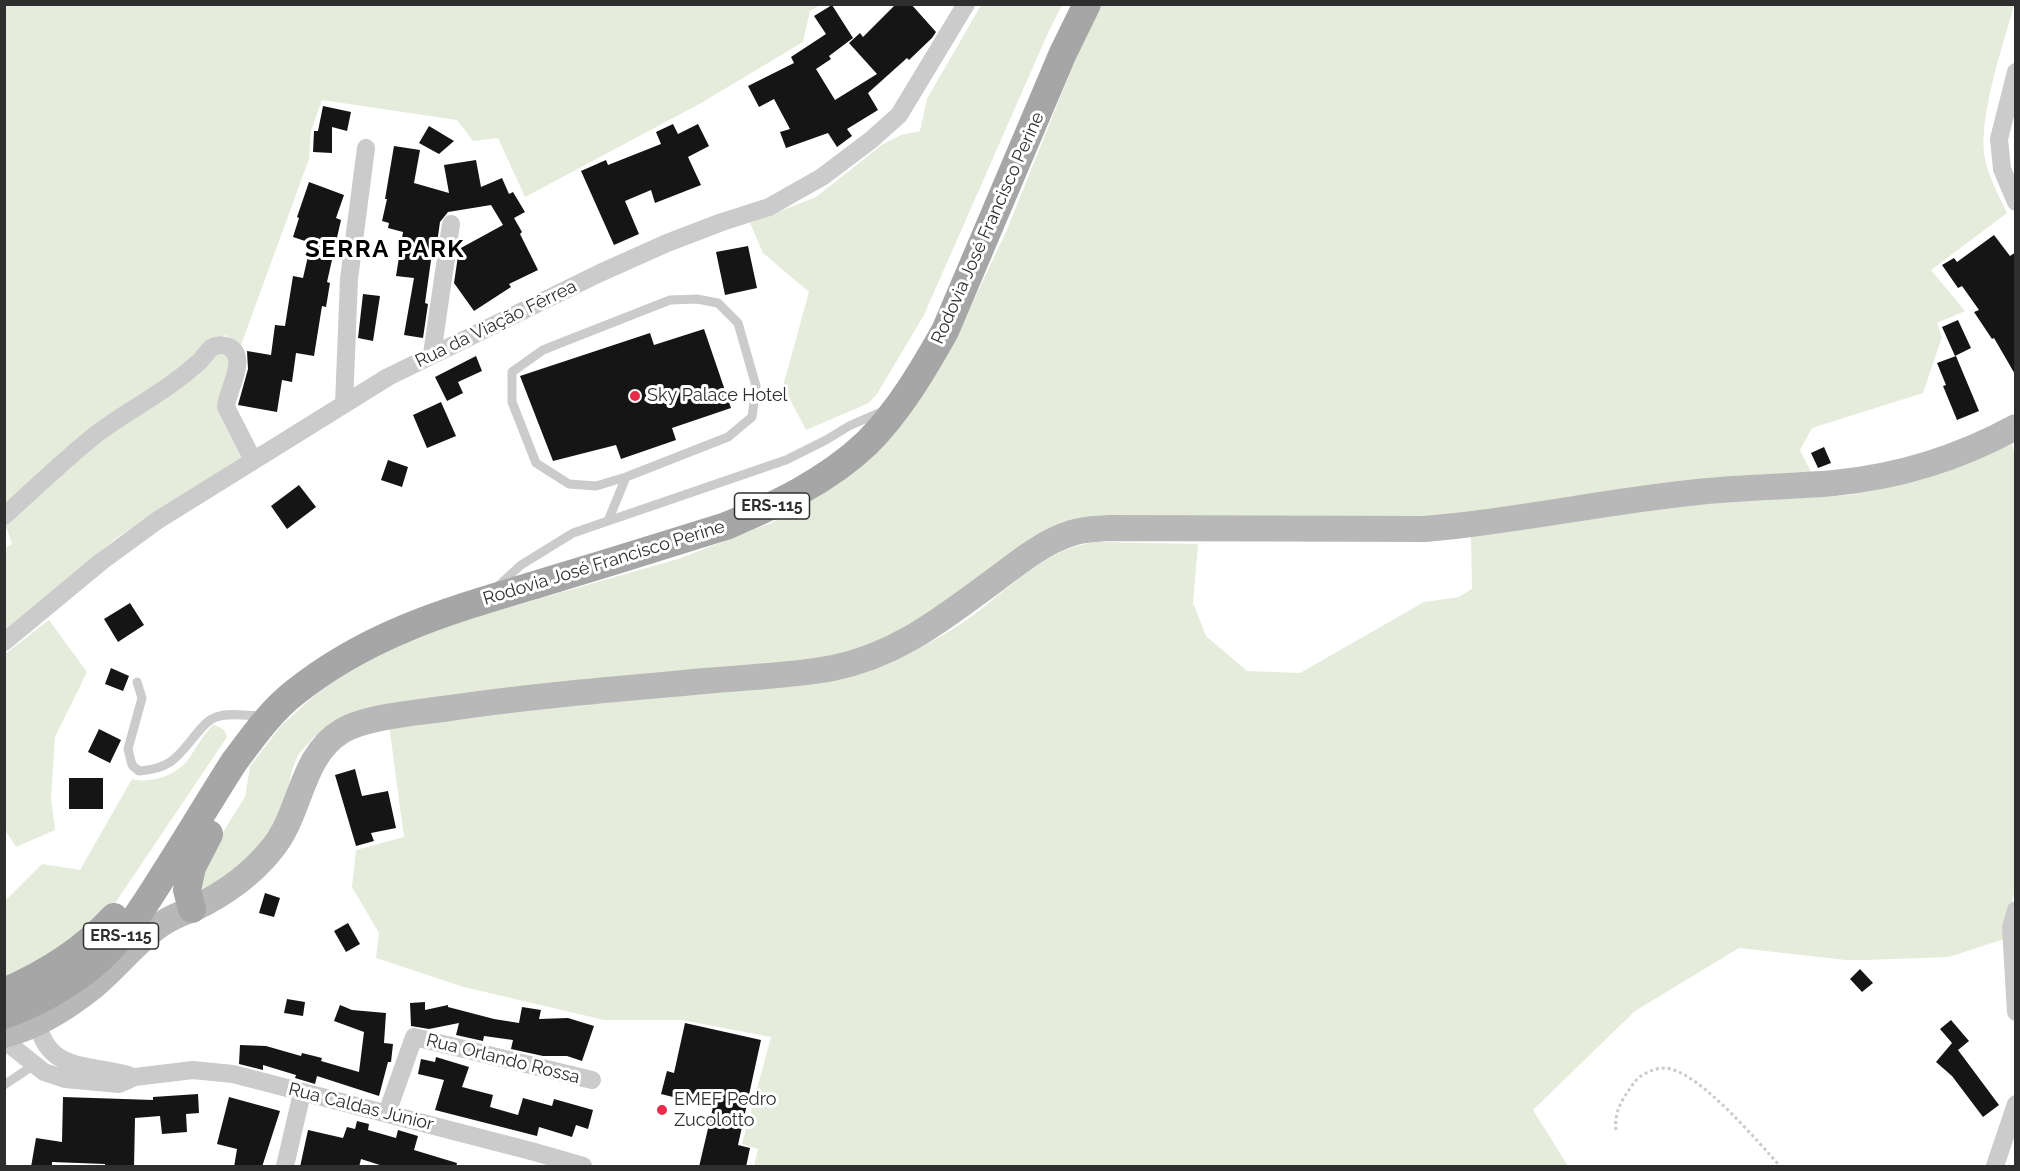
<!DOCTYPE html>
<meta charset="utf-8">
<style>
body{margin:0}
#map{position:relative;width:2020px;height:1171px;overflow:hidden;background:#fff;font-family:Raleway,sans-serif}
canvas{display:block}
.frame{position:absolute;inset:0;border:6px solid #2e2e2e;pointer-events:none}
</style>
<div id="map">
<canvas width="2020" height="1171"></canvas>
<div class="frame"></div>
</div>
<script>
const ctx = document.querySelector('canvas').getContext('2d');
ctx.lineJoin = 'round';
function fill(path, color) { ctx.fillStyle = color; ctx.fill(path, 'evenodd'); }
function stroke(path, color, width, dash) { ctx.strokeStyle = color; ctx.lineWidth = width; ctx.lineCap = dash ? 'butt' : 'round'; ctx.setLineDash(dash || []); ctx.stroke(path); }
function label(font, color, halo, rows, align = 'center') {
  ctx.font = font + ' Raleway,sans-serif'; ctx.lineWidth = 6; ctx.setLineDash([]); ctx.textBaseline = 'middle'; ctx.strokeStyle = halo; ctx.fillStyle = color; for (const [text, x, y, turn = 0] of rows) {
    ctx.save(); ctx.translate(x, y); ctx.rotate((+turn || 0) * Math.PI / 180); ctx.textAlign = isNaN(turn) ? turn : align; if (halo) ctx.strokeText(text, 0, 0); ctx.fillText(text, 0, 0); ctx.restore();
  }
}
fill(new Path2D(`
 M4 5H820L810 11 803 42 701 103 525 197 498 138 473 141 457 120 322 100 311 131 309 159 241 345 225 335 210 342 165 381 89 431 5 503Z
 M981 5H1062L1048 33 924 315 877 394 869 403 806 430 783 386 809 292 763 253 750 223 816 197 883 144 901 135 920 131 927 99Z
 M1102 5H2014C2003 46 1980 111 1984 153 1987 174 1998 194 2007 213L1931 270 1965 311 1937 323 1942 337 1923 393 1812 428 1800 450 1812 474 1463 516 1209 519 1084 517 1060 524 1029 539 940 610 886 640 832 657 335 723 313 738 298 755 292 770 281 820 241 873 200 893 203 864 245 797 250 766 281 726 315 695 346 673 395 645 475 617 678 559 771 523 802 506 948 354 1006 232 1078 53Z
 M225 352 231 359 222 393 246 455 163 507 115 539 5 630 4 549 12 544 5 524 98 441 213 355Z
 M2012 444 2015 456 2016 883 2004 939 1949 957 1866 960H1846L1739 948 1635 1011 1533 1110 1568 1166H754L758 1149 742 1144 771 1037 682 1020H604L464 987 376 958 379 933 352 887 356 850 404 837 389 725 888 663C917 650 946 635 972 616 1011 587 1047 547 1097 542L1198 544 1193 603 1206 636 1247 671 1300 673 1424 602 1459 597 1472 589 1471 537C1552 525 1633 511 1715 503 1756 499 1797 499 1838 496 1899 490 1956 469 2012 444Z
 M49 620 87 672 55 737 51 798 55 830 16 847 5 830V654Z
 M213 725C221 727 225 729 227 737L99 927 5 987V901L42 864 80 870 132 779C151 784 175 776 188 760 196 748 203 735 213 725Z`), '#e5ecdb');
fill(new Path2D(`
 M896 4H911L936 32 932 38 909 60 907 58 868 93 878 110 847 129 852 136 837 147 828 133 786 148 780 132 790 129 774 99 759 107 748 86 794 63 791 57 826 34 814 16 832 5 853 38 829 56 831 59 816 69 835 100 877 74 849 43 860 33 863 37Z
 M323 106 351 112 347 131 332 127V153L313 152 314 131H318Z
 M673 124 678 134 698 124 709 146 688 157 701 185 655 203 651 190 625 201 639 234 614 245 581 171 606 160 608 165 661 144 656 132Z
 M429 126 454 141 439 154 419 143Z
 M394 146 420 150 414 183 449 193 444 165 476 160 481 187 502 178 509 194 513 192 525 212 514 218 522 232 520 234 538 270 509 284 511 287 474 311 454 283 459 249 503 225 491 205 448 212 440 222 435 257 432 253 425 303 428 304 423 338 404 335 414 278 396 276 403 232 388 228 389 223 382 221 387 199H385Z
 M309 182 344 195 336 218 341 220 327 282 330 283 326 307 322 306 314 356 296 353 292 382 282 380 277 412 238 405 248 369 247 351 271 355 275 325 285 326 293 276 303 278 311 243 293 237 299 218 297 217Z
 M1994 235 2010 256 2016 252V376L1994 338 1992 339 1974 312 1979 310 1962 286 1958 288 1942 265 1954 258 1957 262Z
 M748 246 757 288 725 295 716 252Z
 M363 294 380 296 373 341 358 338Z
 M1958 320 1971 348 1955 356 1942 327Z
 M704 329 731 408 672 428 676 440 621 459 616 445 553 461 520 376 650 333 654 345Z
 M476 356 482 371 458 382 463 393 447 401 435 377Z
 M1956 356 1979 411 1957 420 1943 386 1946 385 1937 363Z
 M441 402 456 436 427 448 413 415Z
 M1824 447 1831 463 1818 468 1811 453Z
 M388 460 408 467 402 487 381 480Z
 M299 485 316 507 287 529 271 506Z
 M130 603 144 625 118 642 104 619Z
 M111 668 129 676 123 691 105 684Z
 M99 729 121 740 110 763 88 752Z
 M355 769 362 796 388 791 396 828 371 833 374 841 356 846 335 775Z
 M69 778H103V809H69Z
 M265 893 280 898 274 917 259 913Z
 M348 923 360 944 346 952 334 931Z
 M1860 969 1873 983 1862 992 1850 979Z
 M287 999 305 1002 303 1016 284 1013Z
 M425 1002V1010L448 1005V1007L494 1019 519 1023 522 1007 541 1010 539 1019 568 1018 594 1026 582 1061 567 1056H543L511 1049 513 1040 484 1036 483 1041 456 1035 459 1023 429 1029 411 1026 410 1003Z
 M340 1005 352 1010 386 1013 384 1043 393 1044 391 1062H388L379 1096 317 1076 315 1084 295 1078 296 1075 263 1065V1070L239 1064 240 1045 266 1046 301 1056 302 1053 322 1058 321 1061 359 1072 364 1032 334 1021Z
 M1951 1020 1969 1041 1958 1050 1999 1105 1983 1117 1952 1076 1936 1062 1952 1043 1940 1029Z
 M685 1023 761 1040 738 1145 750 1148 746 1167H699L713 1107 661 1094 667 1071 674 1073Z
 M436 1057 469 1067 462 1087 493 1095 490 1107 518 1115 523 1098 552 1106 554 1099 593 1110 588 1129 576 1125 572 1137 539 1127 537 1136 435 1110 444 1080 418 1074 421 1059 435 1062Z
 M198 1094 199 1113 186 1114 187 1132 162 1134 160 1116 135 1118 134 1167H105V1164L52 1162V1167H31L36 1138 62 1142 63 1097 153 1100V1097Z
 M229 1097 280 1111 262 1167H234L237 1149 217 1144Z
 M357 1121 369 1124 368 1130 396 1138 398 1130 418 1136 414 1150 457 1163 456 1167H386L361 1159 359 1167H300L308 1130 343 1138 347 1127 355 1129Z`), '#151515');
stroke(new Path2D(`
 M1616 1130C1614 1111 1622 1100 1633 1084 1639 1075 1653 1068 1665 1068 1698 1070 1758 1142 1780 1166`), '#cbcbcb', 3, [3, 3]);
stroke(new Path2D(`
 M608 521 626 477 728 437 752 417 756 386 738 323 718 303 697 299 670 300 563 342 543 350 512 372V402L536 463 569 484 596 486 626 477
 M497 587 521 565 573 533 786 460 826 440 849 426 883 411
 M137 682 142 698 128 749 132 765 139 771C172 769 178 756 198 732 203 726 208 720 216 717 229 712 248 716 262 716
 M4 1085 34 1065`), '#cbcbcb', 9);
stroke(new Path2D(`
 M2016 72 1999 139 2002 169 2016 202
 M432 354 451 224
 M344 404 349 279 366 148
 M4 516C34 489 63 461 94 436 118 417 145 403 170 385 180 378 190 370 199 362 203 358 207 352 211 348 216 345 223 344 229 347 249 358 227 390 226 407L253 460
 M4 642 102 561 158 520 388 377 600 273 667 243 722 222 769 207 822 177 871 140 899 115 966 4
 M2016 910 2011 928 2016 1012
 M38 1023C47 1072 90 1064 128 1075
 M4 1040 44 1072 65 1079 119 1084 135 1077 193 1070 233 1074 531 1151 583 1166
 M387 1113 414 1037 592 1080
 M285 1166 302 1093
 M1995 1166 2016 1104`), '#cbcbcb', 18);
stroke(new Path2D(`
 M4 1035C36 1027 69 1006 94 986 117 967 136 942 160 925 171 917 182 913 195 908 224 894 250 876 271 850 302 814 299 757 342 731 366 717 414 713 443 709 530 696 617 689 705 681 747 677 791 676 833 668 898 655 943 618 995 580 1019 562 1043 542 1072 533 1083 529 1098 529 1110 528L1425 529 1455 526C1536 517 1617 500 1698 492 1743 487 1789 487 1834 483 1898 477 1959 458 2016 427`), '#b8b8b8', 26);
stroke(new Path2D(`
 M192 909 187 890 192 867 209 834
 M4 992C46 974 83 951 114 917
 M4 1015C34 1004 64 988 89 968 122 943 144 906 166 871 189 835 211 798 234 762 252 738 270 712 294 693 369 633 448 611 538 584 601 565 663 546 726 526 776 505 827 481 867 443 899 411 923 370 945 331L1063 53 1087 4`), '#a6a6a6', 28);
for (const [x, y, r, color] of [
 [635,396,6,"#e92b4a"],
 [662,1110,6,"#e92b4a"]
]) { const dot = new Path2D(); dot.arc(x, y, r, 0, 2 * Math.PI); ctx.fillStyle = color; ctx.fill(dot); stroke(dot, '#fff', 2); }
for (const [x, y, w] of [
 [772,506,75],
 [121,936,75]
]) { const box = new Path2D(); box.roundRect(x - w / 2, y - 13, w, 26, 4.5); ctx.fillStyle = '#fff'; ctx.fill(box); stroke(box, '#2e2e2e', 1.5); }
label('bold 16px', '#2e2e2e', null, [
 ["ERS-115",772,506],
 ["ERS-115",121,936]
]);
label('18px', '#2e2e2e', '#fff', [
 ["Rodovia José Francisco Perine",988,228,-66],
 ["Rua da Viação Fêrrea",496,324,-26],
 ["Rodovia José Francisco Perine",604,563,-17],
 ["Rua Orlando Rossa",503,1059,14],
 ["Rua Caldas Júnior",361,1107,14]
]);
label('18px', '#2e2e2e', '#fff', [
 ["Sky Palace Hotel",647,396],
 ["EMEF Pedro",674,1100],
 ["Zucolotto",674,1121]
], 'left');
ctx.letterSpacing = '1.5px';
label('bold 24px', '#000', '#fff', [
 ["SERRA PARK",385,250]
]);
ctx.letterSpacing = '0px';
</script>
